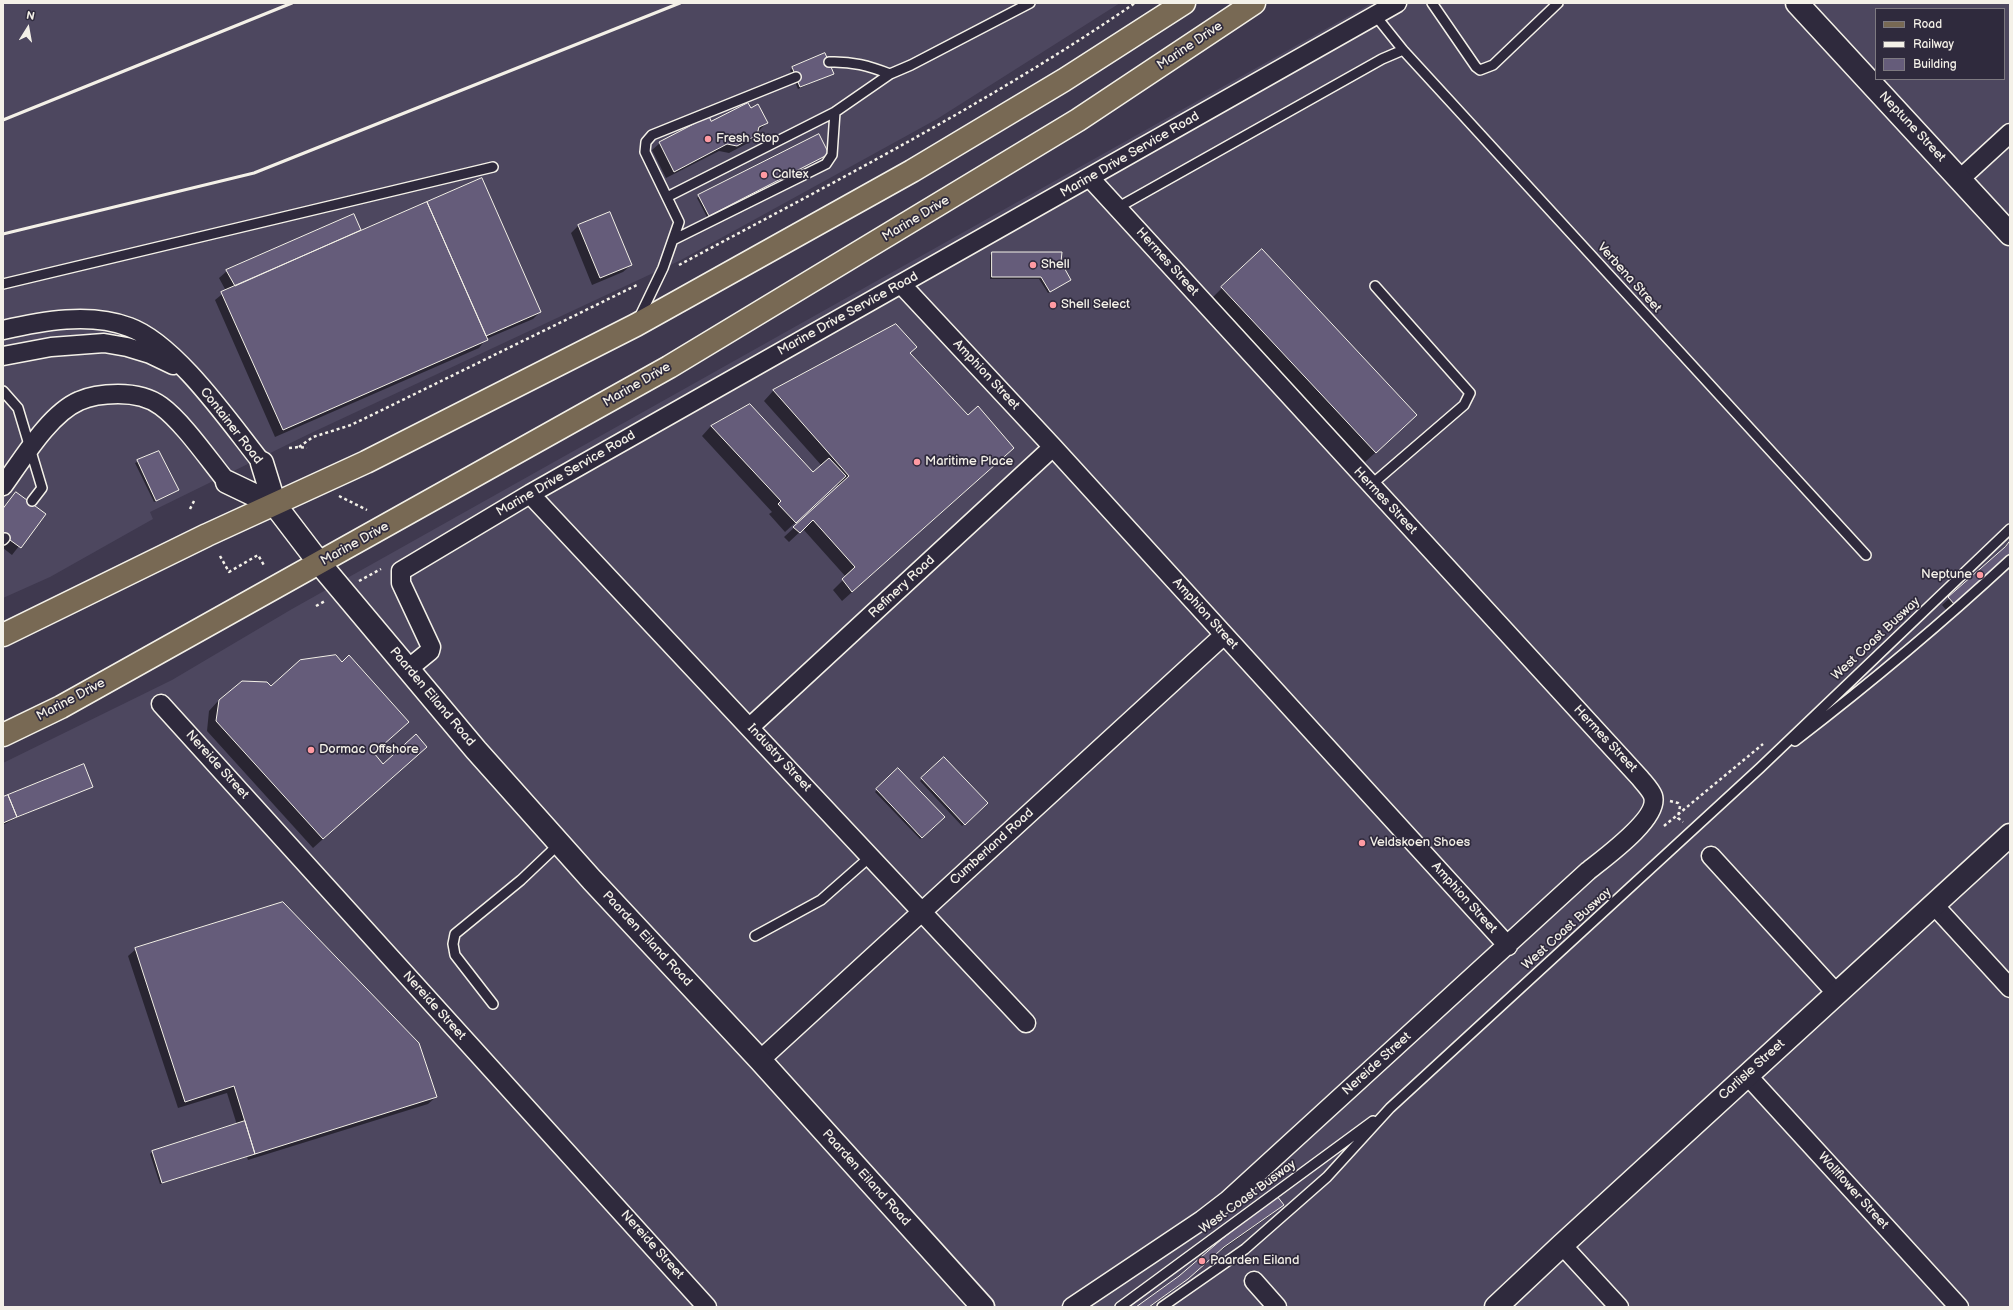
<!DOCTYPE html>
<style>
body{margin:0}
#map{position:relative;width:2013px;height:1310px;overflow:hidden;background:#3f394f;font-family:"Balsamiq Sans",sans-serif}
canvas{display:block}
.frame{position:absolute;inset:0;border:4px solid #f4f1e8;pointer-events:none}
.legend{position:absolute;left:1875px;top:8px;width:130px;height:72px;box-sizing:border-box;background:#2f2a3d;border:1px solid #7e7a81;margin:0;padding:5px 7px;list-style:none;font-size:12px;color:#f4f1e8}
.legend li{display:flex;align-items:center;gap:8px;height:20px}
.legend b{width:20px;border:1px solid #7e7a81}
.north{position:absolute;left:8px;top:8px;width:40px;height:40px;-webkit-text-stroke:3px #2f2a3d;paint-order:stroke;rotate:11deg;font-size:11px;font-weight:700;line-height:16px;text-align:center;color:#f4f1e8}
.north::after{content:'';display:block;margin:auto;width:14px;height:18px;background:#f4f1e8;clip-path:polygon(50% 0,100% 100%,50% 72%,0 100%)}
</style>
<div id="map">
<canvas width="2013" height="1310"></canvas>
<div class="frame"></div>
<ul class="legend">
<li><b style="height:5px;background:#786954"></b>Road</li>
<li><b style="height:5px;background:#f4f1e8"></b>Railway</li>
<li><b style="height:11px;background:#655c7a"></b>Building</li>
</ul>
<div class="north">N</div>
</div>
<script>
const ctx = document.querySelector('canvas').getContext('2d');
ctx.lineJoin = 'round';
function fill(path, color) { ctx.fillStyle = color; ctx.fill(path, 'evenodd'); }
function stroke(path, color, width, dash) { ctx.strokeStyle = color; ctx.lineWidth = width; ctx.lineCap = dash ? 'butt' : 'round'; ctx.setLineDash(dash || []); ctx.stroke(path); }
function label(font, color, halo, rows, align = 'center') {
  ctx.font = font + ' "Balsamiq Sans",sans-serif'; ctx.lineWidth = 3.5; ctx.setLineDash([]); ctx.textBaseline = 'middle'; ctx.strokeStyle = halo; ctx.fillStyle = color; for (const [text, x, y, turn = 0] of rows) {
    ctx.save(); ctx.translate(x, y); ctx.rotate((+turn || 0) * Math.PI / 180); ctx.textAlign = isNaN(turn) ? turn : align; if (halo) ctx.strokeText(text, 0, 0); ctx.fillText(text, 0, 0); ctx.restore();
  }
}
fill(new Path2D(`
 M3 3H1120L937 119 681 260 309 434 150 512 153 519 50 577 3 598Z
 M1372 3H2010V1307H3V763L172 680 292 609ZM1876 9H2004V79H1876Z`), '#4d475f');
fill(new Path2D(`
 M824 54 832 74 798 89 790 70Z
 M750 109 767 122 748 143 729 153 719 151 666 178 652 150 660 143Z
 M828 154 707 217 697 198 699 196Z
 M609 213 631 265 623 272 592 285 571 233 578 226Z
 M353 216 361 232 540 312 533 319 486 339 479 348 275 437 215 300 226 291 219 278 227 271Z
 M992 253 1060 262 1070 280 1048 293 1039 279H990V255Z
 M1222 288 1406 425 1365 462 1212 298Z
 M895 325 916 347 910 353 1003 458 842 601 833 590 846 577 803 529 789 542 784 537 839 486 837 484 785 532 769 514 772 512 702 436 711 426 813 474 822 466 764 401 773 391Z
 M158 452 178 490 154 502 135 463Z
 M16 493 44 514 12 555 3 548V508Z
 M2010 540V552L1947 611 1942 605 2000 553Z
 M271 688 408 722 373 754 383 765 415 756 313 848 207 731 209 711 219 700Z
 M944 758 986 803 962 826 920 781Z
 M898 769 944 817 920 839 875 792Z
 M92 786 14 819 3 825V798Z
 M136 949 436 1097 428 1104 248 1160 247 1157 160 1184 150 1154 152 1152 237 1125 227 1093 178 1108 128 956Z
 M1283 1205 1275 1212 1216 1254 1179 1286 1150 1307H1138Z`), '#0007');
const building = new Path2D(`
 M825 53 834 74 800 87 792 67Z
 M748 103 751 108 758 104 768 123 759 127 757 135 737 146 727 144 674 172 659 142 709 116 711 121Z
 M819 134 829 154 709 216 698 195Z
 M482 178 541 312 486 336 427 202Z
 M427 202 488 340 283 430 221 292Z
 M610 212 632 265 600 278 578 225Z
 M354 214 361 230 235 286 226 270Z
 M1262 249 1417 415 1376 453 1221 287Z
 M992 252H1062L1061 262 1071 280 1050 292 1041 277H992Z
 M896 324 917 347 910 353 968 415 978 406 1014 448 852 592 842 579 855 567 813 520 800 533 793 527 849 476 773 390Z
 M750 404 813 472 829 458 846 476 796 523 778 504 781 501 711 426Z
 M159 451 179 490 156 501 137 460Z
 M16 492 46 514 21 548 3 535V509Z
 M2010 541V553L1955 605 1948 597 2005 547Z
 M336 655 342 662 349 655 409 722 374 753 383 764 416 734 427 747 323 839 216 721 219 700 242 681 267 682 271 686 300 660Z
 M944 757 988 803 965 825 921 778Z
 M84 764 93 787 17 817 8 795Z
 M898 768 945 817 922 838 876 789Z
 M8 795 17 817 3 823V797Z
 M283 902 419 1043 437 1097 255 1154 234 1086 185 1102 135 948Z
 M245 1121 255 1154 162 1183 152 1151Z
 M1277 1196 1284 1205 1224 1247 1188 1279 1149 1307H1136L1179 1276 1222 1239Z`);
fill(building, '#655c7a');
stroke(building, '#f4f1e8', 1);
const service = new Path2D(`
 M1432 3 1476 67 1480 70 1493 65 1558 3
 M1375 15 1403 50 1866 555
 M829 62C852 61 869 66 890 74
 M835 112 890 74 911 65 1030 3
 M667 197 835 112 832 155 826 164 673 240
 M1117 208 1382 59 1403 50
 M3 284 493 167
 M639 318 663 268 679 222 645 152 646 142 652 135 796 77
 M3 391 18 408 42 488 32 501
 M1371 485 1464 405 1470 393 1375 286
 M3 540 5 538
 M1795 741C1869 684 1941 624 2010 560
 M755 936 821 900 871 856
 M493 1004 455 955 453 944 455 934 521 880 560 843
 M1120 1307 1373 1121
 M1162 1307 1245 1249 1327 1177 1390 1108 1760 768 2010 529`);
const minor = new Path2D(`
 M1960 179 2010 133
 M901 284 1053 447 1508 946
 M3 330C42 321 90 312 129 327 176 344 230 423 262 463
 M3 356 51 347 104 343 127 347 150 354 173 365
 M3 486C22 460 49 414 79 401 92 395 104 394 118 394 133 394 149 397 161 406 183 422 209 460 227 482
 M530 494 1026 1023
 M408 669 430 651 431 647 401 583V571L530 494 1397 3
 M161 704 707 1307
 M750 727 1053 447
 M1711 856 1837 994
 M1934 905 2010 988
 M760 1060 1224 635
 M1747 1075 1959 1307
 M1562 1245 1619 1307
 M1254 1281 1277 1307
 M1072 1307 1202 1220 1228 1200 1588 871C1604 858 1660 818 1653 796 1651 790 1644 783 1640 778L1090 178`);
const tertiary = new Path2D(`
 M1797 3 2010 234
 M262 463 275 505
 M227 482 275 505 320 564 476 750 592 880 760 1060 983 1307
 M1496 1307 1562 1245 2010 835`);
const primary = new Path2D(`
 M3 635 207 535 366 462 636 325 912 171 1064 80 1184 3
 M3 735 61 707 669 367 1078 120 1254 3`);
stroke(service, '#f4f1e8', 12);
stroke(minor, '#f4f1e8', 21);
stroke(tertiary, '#f4f1e8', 25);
stroke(primary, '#f4f1e8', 25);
stroke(new Path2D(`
 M679 265C834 182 991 102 1135 3
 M299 447 313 437 351 425 380 411 639 284
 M289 448 299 447 307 448
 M339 496 367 510
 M190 509 195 499
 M220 556 229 572 258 555 265 567
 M359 581 381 569
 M316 606 325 601
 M1670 801 1678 803 1680 806 1678 818 1683 822
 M1664 826 1763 744`), '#f4f1e8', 2.5, [3, 3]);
stroke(service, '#2f2a3d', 9);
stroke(minor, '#2f2a3d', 18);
stroke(tertiary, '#2f2a3d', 22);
stroke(primary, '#786954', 22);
stroke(new Path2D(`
 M3 120 292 3
 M3 234 254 173 680 3`), '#f4f1e8', 3);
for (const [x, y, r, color] of [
 [708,139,4,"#ff9aa2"],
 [764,175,4,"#ff9aa2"],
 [1033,265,4,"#ff9aa2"],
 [1053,305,4,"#ff9aa2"],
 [917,462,4,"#ff9aa2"],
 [1980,575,4,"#ff9aa2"],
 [311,750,4,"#ff9aa2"],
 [1362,843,4,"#ff9aa2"],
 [1202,1261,4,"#ff9aa2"]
]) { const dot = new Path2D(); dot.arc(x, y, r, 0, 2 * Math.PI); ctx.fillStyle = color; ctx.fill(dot); stroke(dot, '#2f2a3d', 1.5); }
label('13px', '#f4f1e8', '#2f2a3d', [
 ["Marine Drive",1190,46,-34],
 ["Neptune Street",1912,127,47],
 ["Marine Drive Service Road",1130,155,-30],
 ["Marine Drive",916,219,-31],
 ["Hermes Street",1167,262,48],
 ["Verbena Street",1629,278,48],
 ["Marine Drive Service Road",848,314,-29],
 ["Amphion Street",986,375,47],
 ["Marine Drive",637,385,-30],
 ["Container Road",231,426,52],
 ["Marine Drive Service Road",566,474,-30],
 ["Hermes Street",1385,501,47],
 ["Marine Drive",355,544,-29],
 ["Refinery Road",902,587,-43],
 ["Amphion Street",1205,614,48],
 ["West Coast Busway",1876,639,-43],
 ["Paarden Eiland Road",432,697,50],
 ["Marine Drive",71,700,-28],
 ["Hermes Street",1605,739,47],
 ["Industry Street",779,758,47],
 ["Nereide Street",217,765,48],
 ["Cumberland Road",992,847,-42],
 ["Amphion Street",1464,898,48],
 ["West Coast Busway",1567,929,-42],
 ["Paarden Eiland Road",647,939,47],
 ["Nereide Street",434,1006,48],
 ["Nereide Street",1377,1064,-42],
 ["Carlisle Street",1752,1070,-42],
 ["Paarden Eiland Road",866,1178,48],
 ["Wallflower Street",1853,1191,48],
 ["West Coast Busway",1248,1197,-36],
 ["Nereide Street",652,1245,48]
]);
label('13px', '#f4f1e8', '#2f2a3d', [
 ["Fresh Stop",716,139],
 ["Caltex",772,175],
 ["Shell",1041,265],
 ["Shell Select",1061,305],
 ["Maritime Place",925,462],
 ["Neptune",1972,575,"right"],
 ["Dormac Offshore",319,750],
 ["Veldskoen Shoes",1370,843],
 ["Paarden Eiland",1210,1261]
], 'left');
</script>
